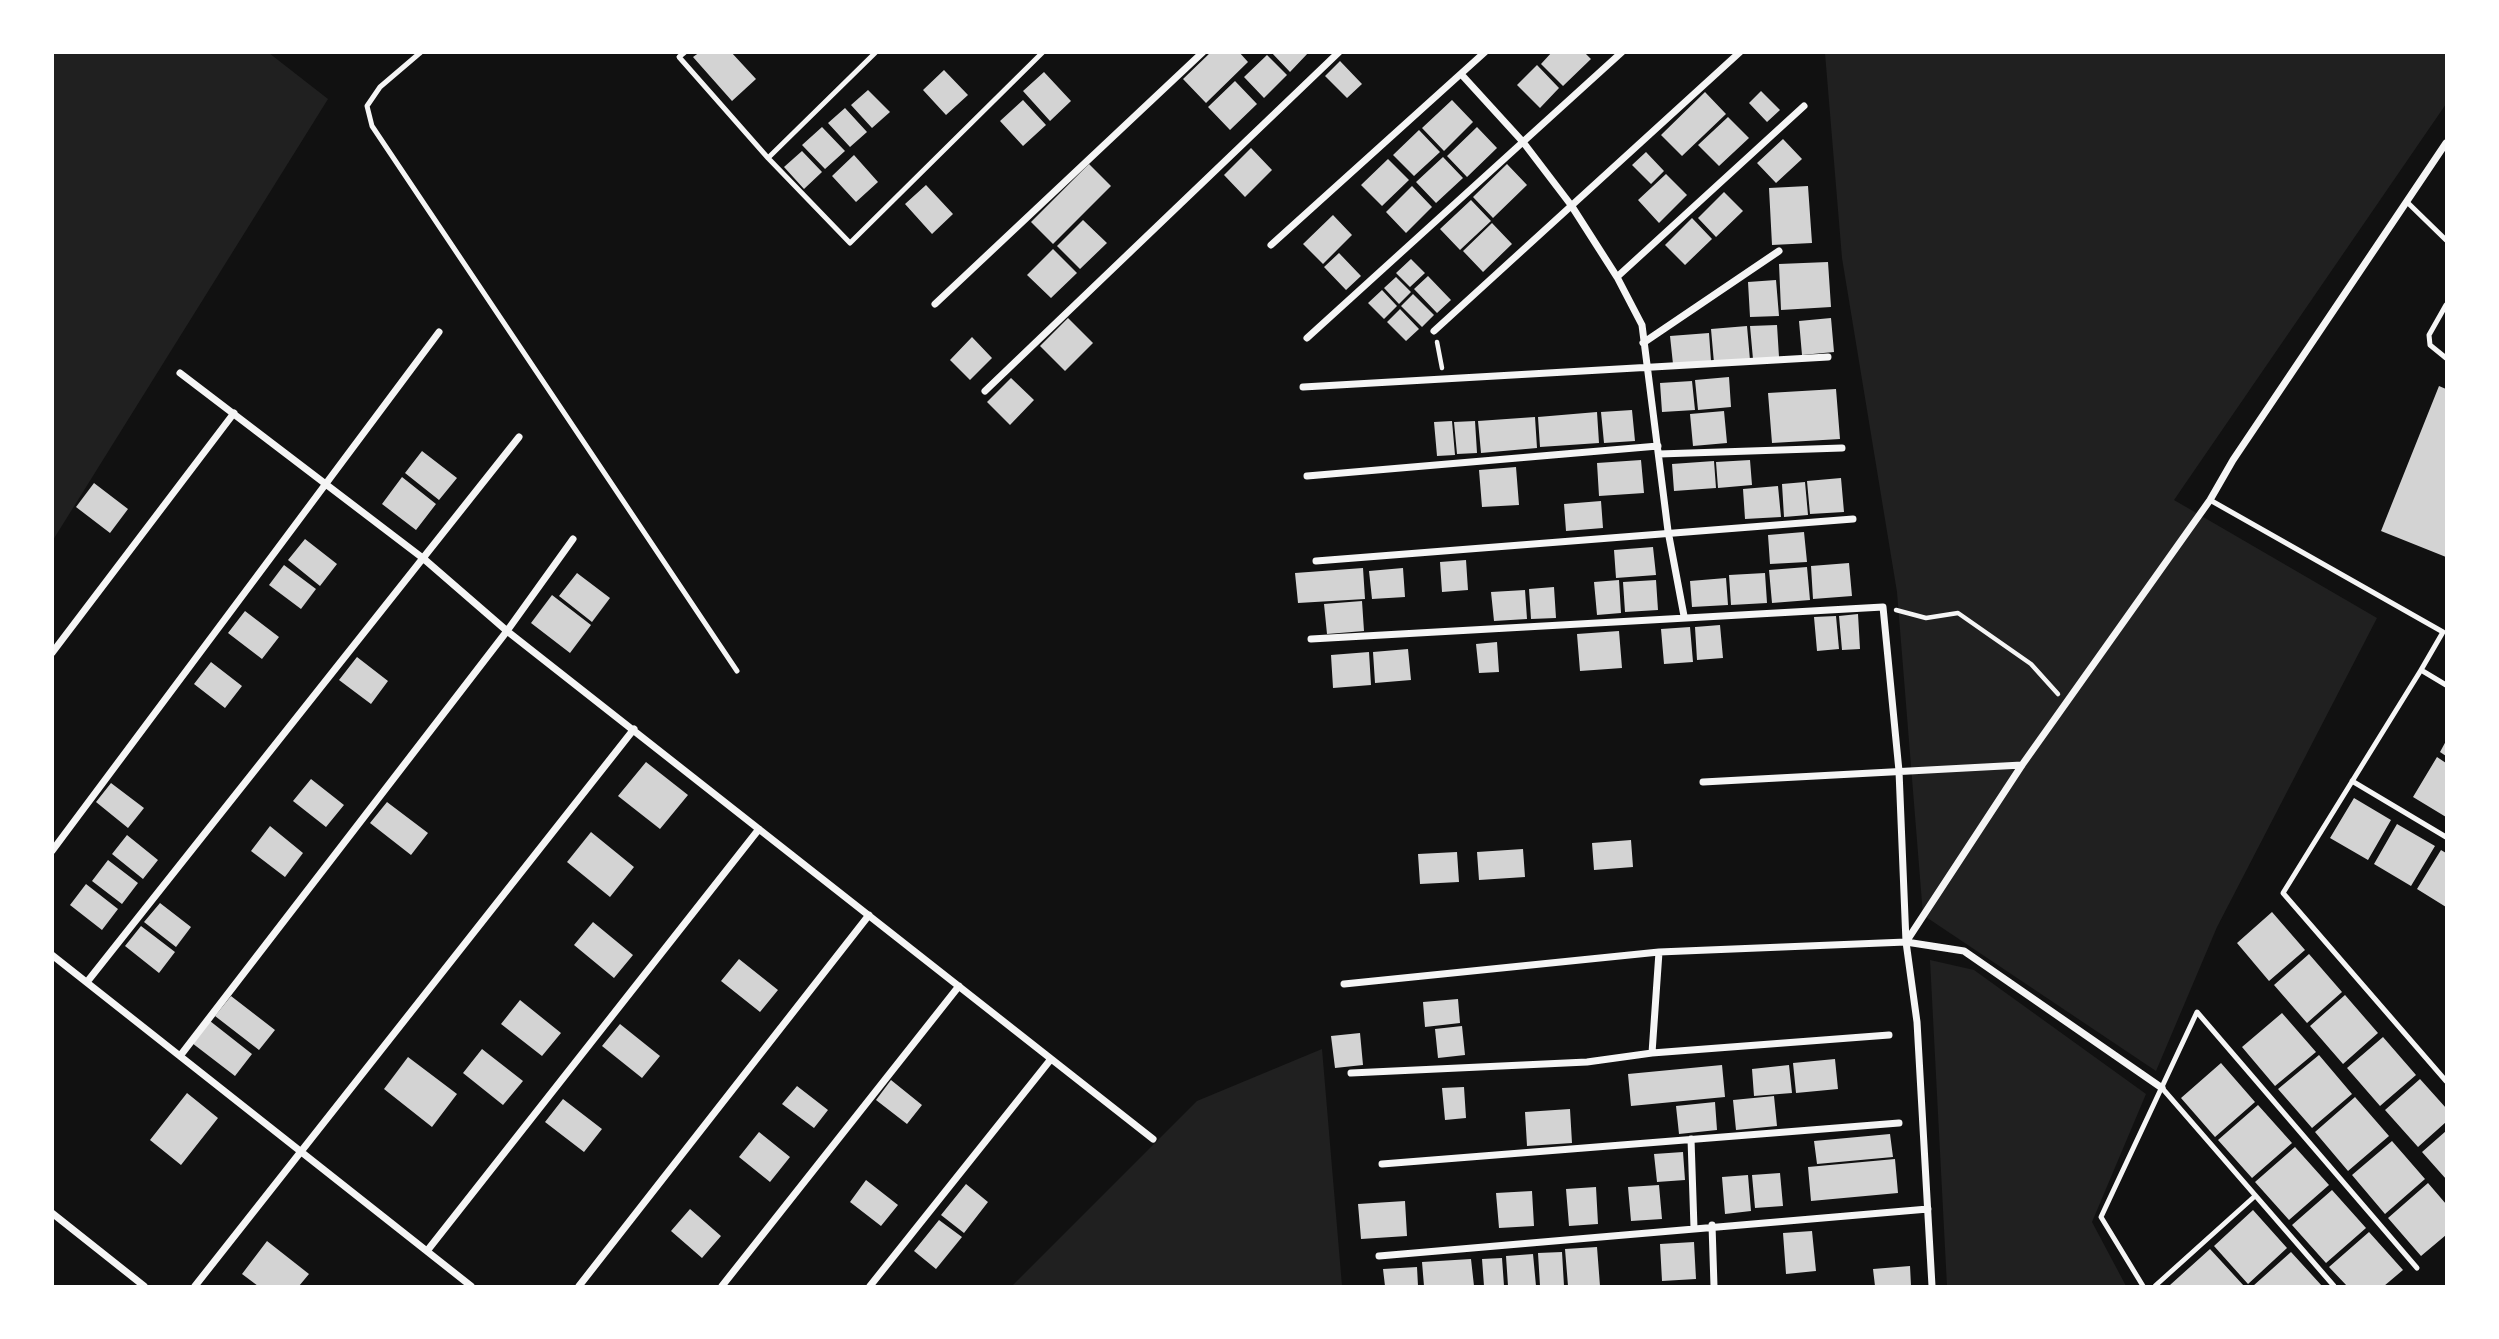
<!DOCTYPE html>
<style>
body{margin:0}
#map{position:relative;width:2499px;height:1339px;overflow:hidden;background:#111;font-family:"Asap Condensed",sans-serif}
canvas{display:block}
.frame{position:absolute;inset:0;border:54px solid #fff;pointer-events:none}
</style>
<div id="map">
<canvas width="2499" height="1339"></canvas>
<div class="frame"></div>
</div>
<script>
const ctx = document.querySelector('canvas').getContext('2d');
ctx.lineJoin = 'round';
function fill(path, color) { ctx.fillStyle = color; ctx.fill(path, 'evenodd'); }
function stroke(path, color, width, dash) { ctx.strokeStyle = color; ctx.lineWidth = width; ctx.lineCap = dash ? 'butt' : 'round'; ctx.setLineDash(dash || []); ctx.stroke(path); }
fill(new Path2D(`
 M53 52 269 53 328 99 53 540Z
 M1825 53H2446V104L2174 500 2377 618 2217 927 2156 1071 1923 915 1897 592 1842 258Z
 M1930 960 1974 970 2146 1094 2092 1222 2126 1286H1947Z
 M1322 1049 1342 1286H1012L1197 1101Z`), '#202020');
fill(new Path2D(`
 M700 52H731L756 79 732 101 693 57Z
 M1211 52H1239L1248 62 1206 103 1183 79Z
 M1271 52H1309L1290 72Z
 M1552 52H1584L1591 59 1563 86 1541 64Z
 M1267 55 1287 75 1264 98 1244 77Z
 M1340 61 1362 84 1347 98 1325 76Z
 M1537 65 1559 88 1540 108 1517 85Z
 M944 70 968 95 946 115 923 90Z
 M1044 72 1071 101 1050 121 1023 91Z
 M1235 81 1257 104 1230 130 1208 107Z
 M868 90 890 112 872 128 851 105Z
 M1761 91 1780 110 1767 122 1749 103Z
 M1705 92 1726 114 1682 156 1661 135Z
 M1023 100 1046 125 1023 146 1000 121Z
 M1452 100 1473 122 1444 151 1422 128Z
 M845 108 867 132 850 147 828 123Z
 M1728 117 1749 138 1719 166 1698 145Z
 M822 127 845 151 825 169 802 145Z
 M1477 127 1497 148 1467 177 1447 156Z
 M1419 130 1440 152 1414 176 1393 155Z
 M1783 139 1802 159 1776 183 1757 163Z
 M1251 148 1272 170 1245 197 1224 175Z
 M802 151 822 172 804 189 784 167Z
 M1646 152 1664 171 1651 184 1632 165Z
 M854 155 878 182 856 202 832 176Z
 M1443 157 1463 178 1436 203 1416 182Z
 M1388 159 1409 180 1382 206 1361 185Z
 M1089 164 1111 186 1053 244 1031 222Z
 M1507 164 1527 185 1493 218 1473 197Z
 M1666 174 1687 195 1659 223 1638 200Z
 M926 185 953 214 932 234 905 204Z
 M1412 186 1432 207 1406 233 1386 212Z
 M1808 186 1812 243 1772 245 1769 188Z
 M1724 192 1743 211 1716 237 1698 218Z
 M1471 200 1491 221 1460 250 1440 229Z
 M1333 215 1352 235 1323 264 1303 244Z
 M1692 218 1712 239 1685 265 1665 245Z
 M1083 220 1107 243 1080 269 1057 246Z
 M1492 223 1512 244 1483 272 1463 251Z
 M1053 249 1077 273 1051 298 1027 275Z
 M1339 253 1361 276 1346 290 1324 267Z
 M1411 259 1425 273 1410 287 1396 273Z
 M1828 262 1831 307 1781 310 1779 264Z
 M1428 276 1451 300 1437 313 1414 289Z
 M1396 277 1411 292 1399 304 1384 288Z
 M1776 280 1779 316 1750 317 1748 282Z
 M1382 290 1397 306 1384 319 1368 303Z
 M1413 294 1434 315 1422 327 1401 306Z
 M1400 309 1419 329 1406 341 1387 322Z
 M1068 318 1093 343 1065 371 1040 346Z
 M1831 318 1834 352 1802 355 1799 321Z
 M1777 325 1779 357 1753 359 1750 326Z
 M1747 326 1750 360 1714 363 1711 329Z
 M1709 333 1711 361 1673 364 1670 336Z
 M972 337 992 358 970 380 950 360Z
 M1729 377 1731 407 1698 410 1695 380Z
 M1011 378 1034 400 1010 425 987 402Z
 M1692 381 1695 410 1662 412 1660 383Z
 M2439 386 2446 389V557L2381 531Z
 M1836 389 1840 439 1772 443 1768 393Z
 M1632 410 1635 441 1604 443 1601 412Z
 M1724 411 1727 443 1693 446 1690 414Z
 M1597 412 1599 443 1540 447 1538 417Z
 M1535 417 1537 448 1481 453 1478 421Z
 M1452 421 1455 455 1437 456 1434 422Z
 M1475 421 1477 453 1457 454 1454 422Z
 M422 451 457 478 439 500 405 473Z
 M1641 460 1644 493 1599 496 1597 463Z
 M1750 460 1752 485 1718 488 1716 462Z
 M1714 461 1716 488 1674 491 1672 464Z
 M1516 467 1519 505 1482 507 1479 470Z
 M402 477 436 504 416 530 382 504Z
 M1841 478 1844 512 1810 514 1807 481Z
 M1805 482 1808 515 1784 517 1782 484Z
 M94 483 128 509 110 533 76 507Z
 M1778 486 1781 517 1745 519 1743 489Z
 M1601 501 1603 528 1566 531 1564 504Z
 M1804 532 1807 562 1770 564 1768 535Z
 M305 539 337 564 320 586 288 560Z
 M1653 547 1656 575 1616 578 1614 550Z
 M1466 560 1468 590 1442 592 1440 562Z
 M1849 563 1852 596 1813 599 1811 566Z
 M284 565 316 589 301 609 269 585Z
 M1807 567 1810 600 1772 603 1769 570Z
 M1363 568 1365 599 1298 603 1295 573Z
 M1403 568 1405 597 1372 599 1369 571Z
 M577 573 610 598 592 622 559 596Z
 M1765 573 1767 603 1731 605 1729 575Z
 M1726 578 1728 605 1692 607 1690 581Z
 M1619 580 1621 613 1597 615 1594 582Z
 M1656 580 1658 610 1625 612 1623 582Z
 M1554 587 1556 618 1531 619 1529 589Z
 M1525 590 1527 619 1494 621 1491 592Z
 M552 595 591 625 570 653 531 623Z
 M1362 601 1364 631 1327 634 1324 604Z
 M245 611 279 637 262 659 228 633Z
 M1858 614 1860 649 1842 650 1839 616Z
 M1836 616 1839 649 1817 651 1814 617Z
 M1720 625 1723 658 1697 660 1695 627Z
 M1690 627 1693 662 1664 664 1661 629Z
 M1619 631 1622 668 1580 671 1577 634Z
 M1497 642 1499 672 1479 673 1476 644Z
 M1408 649 1411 680 1375 683 1373 652Z
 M1369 652 1371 685 1333 688 1331 655Z
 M357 657 388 681 371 704 339 680Z
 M211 662 242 686 225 708 194 684Z
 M2446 741V756L2440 752Z
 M2437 757 2446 763V817L2413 797Z
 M646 762 688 795 660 829 618 796Z
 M311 779 344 805 326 827 293 801Z
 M111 783 144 808 128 828 96 802Z
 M2354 798 2391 820 2368 860 2330 838Z
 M387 802 428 833 411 855 370 823Z
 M2397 824 2435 846 2411 886 2374 864Z
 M270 826 303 853 285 877 251 851Z
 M591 832 634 867 610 897 567 862Z
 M127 835 158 860 143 879 112 854Z
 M1631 840 1633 867 1594 870 1592 843Z
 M1523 849 1525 877 1479 880 1477 852Z
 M2441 850 2446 853V907L2417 889Z
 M1457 852 1459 882 1420 884 1418 854Z
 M108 860 138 883 122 904 92 881Z
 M86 884 118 909 102 930 70 905Z
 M160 903 191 927 176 947 144 922Z
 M2272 912 2305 950 2269 981 2237 943Z
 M593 922 633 955 614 978 574 945Z
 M141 926 175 952 159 973 125 946Z
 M2309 954 2342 992 2307 1023 2274 985Z
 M739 959 778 990 760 1012 721 981Z
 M2345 995 2378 1033 2343 1064 2310 1026Z
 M231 996 275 1030 259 1050 215 1016Z
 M1458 999 1460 1023 1425 1027 1423 1002Z
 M520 1000 561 1033 542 1056 501 1024Z
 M2282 1013 2316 1052 2275 1086 2242 1047Z
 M210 1021 252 1054 235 1076 192 1043Z
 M620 1024 660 1056 642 1078 602 1046Z
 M1462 1026 1465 1055 1438 1058 1435 1029Z
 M1360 1033 1363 1065 1335 1068 1331 1036Z
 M2383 1037 2416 1075 2380 1106 2347 1068Z
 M482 1049 523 1081 503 1105 463 1073Z
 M2319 1055 2352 1094 2312 1128 2278 1089Z
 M408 1057 457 1094 432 1127 384 1089Z
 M1835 1059 1838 1089 1796 1093 1793 1063Z
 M2221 1063 2255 1102 2215 1137 2181 1098Z
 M1722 1065 1725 1097 1631 1106 1628 1074Z
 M1789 1065 1792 1093 1754 1096 1752 1069Z
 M2420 1079 2446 1108V1122L2418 1147 2385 1110Z
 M891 1080 922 1105 907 1124 876 1100Z
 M797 1086 828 1110 814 1128 782 1104Z
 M1464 1087 1466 1118 1445 1120 1442 1088Z
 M187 1093 218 1118 181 1165 150 1140Z
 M1774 1096 1777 1126 1736 1130 1733 1100Z
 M2355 1097 2389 1136 2348 1171 2315 1132Z
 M563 1099 602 1129 584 1152 545 1122Z
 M1715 1102 1717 1130 1679 1134 1676 1106Z
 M2258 1105 2292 1143 2252 1178 2218 1140Z
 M1570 1109 1572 1143 1527 1146 1525 1112Z
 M2446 1131V1179L2422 1152Z
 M759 1132 790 1157 770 1182 739 1157Z
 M1890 1134 1893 1157 1817 1164 1814 1141Z
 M2392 1141 2425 1179 2385 1214 2352 1175Z
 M2295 1147 2329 1185 2289 1220 2255 1182Z
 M1683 1152 1685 1180 1657 1182 1654 1154Z
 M1895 1159 1898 1193 1811 1201 1808 1167Z
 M1780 1173 1783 1206 1755 1208 1752 1175Z
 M1748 1175 1751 1211 1725 1214 1722 1177Z
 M866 1180 898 1205 881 1226 850 1202Z
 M2428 1183 2446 1204V1235L2421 1256 2388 1218Z
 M966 1184 988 1202 964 1233 941 1215Z
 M1659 1185 1662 1219 1631 1221 1628 1187Z
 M1596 1187 1598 1224 1569 1226 1566 1189Z
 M2332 1190 2366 1228 2326 1263 2292 1225Z
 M1532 1191 1534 1226 1499 1228 1496 1193Z
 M1405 1201 1407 1236 1361 1239 1358 1204Z
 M690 1209 721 1236 702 1258 671 1231Z
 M2253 1210 2287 1248 2248 1284 2214 1246Z
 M939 1220 962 1237 936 1269 914 1251Z
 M1812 1231 1816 1271 1786 1274 1783 1233Z
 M2369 1232 2403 1270 2384 1286H2347L2329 1267Z
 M267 1241 309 1274 299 1286H258L242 1274Z
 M1694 1242 1696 1279 1662 1281 1660 1244Z
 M1597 1247 1600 1286H1568L1565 1249Z
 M2210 1249 2244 1286H2172L2170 1285Z
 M1562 1252 1564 1286H1540L1538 1253Z
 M2291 1252 2322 1286H2253Z
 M1533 1254 1536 1286H1508L1506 1256Z
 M1502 1258 1504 1286H1484L1482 1259Z
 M1471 1259 1474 1286H1424L1422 1262Z
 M1910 1266 1911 1286H1875L1873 1269Z
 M1417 1267 1418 1286H1385L1383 1269Z`), '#d3d3d3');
stroke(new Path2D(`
 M1437 342 1442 368
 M1896 610 1926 618 1958 613 2031 664 2058 694`), '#f5f5f5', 4.5);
stroke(new Path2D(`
 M421 52 380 87 367 106 372 126 737 671
 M685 52 679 57 768 158 876 52
 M768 158 850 243 1043 52
 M2407 202 2446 240
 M2446 305 2429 335 2430 345 2446 358
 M2210 500 2443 632 2421 670 2446 685
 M2421 670 2283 893 2446 1081
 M2352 781 2446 837
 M2162 1088 2334 1286
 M2143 1286 2101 1217 2197 1012 2417 1268
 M2155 1286 2255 1196`), '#f5f5f5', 5);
stroke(new Path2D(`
 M1461 74 1523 142 1571 205 1617 277 1642 325 1668 531 1684 616
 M1271 245 1485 52
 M1617 277 1804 106
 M935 304 1203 52
 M1434 331 1740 52
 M1307 338 1622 52
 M1643 343 1779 251
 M180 373 424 559 507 631 1153 1139
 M1303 387 1828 357
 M985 391 1339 52
 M1659 454 1842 448
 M1307 476 1658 446
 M1316 561 1853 519
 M1311 639 1883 607 1899 771 1906 942
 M52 653 234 413
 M1703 782 2022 765
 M52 851 439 332
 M52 955 471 1286
 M87 982 519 437
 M1344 984 1659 952 1906 942 1964 951 2162 1088
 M1652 1053 1659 952
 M180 1056 507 631 573 539
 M1351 1073 1587 1062 1652 1053 1889 1035
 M1691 1139 1694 1228
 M1382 1164 1899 1123
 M52 1213 144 1286
 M1712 1225 1714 1286
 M427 1251 759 829
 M1379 1256 1928 1209
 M195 1286 634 729
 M579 1286 869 915
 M722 1286 959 986
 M870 1286 1051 1059
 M1932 1286 1917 1022 1906 942 2022 765 2210 500 2233 460 2446 143`), '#f5f5f5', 7);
</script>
